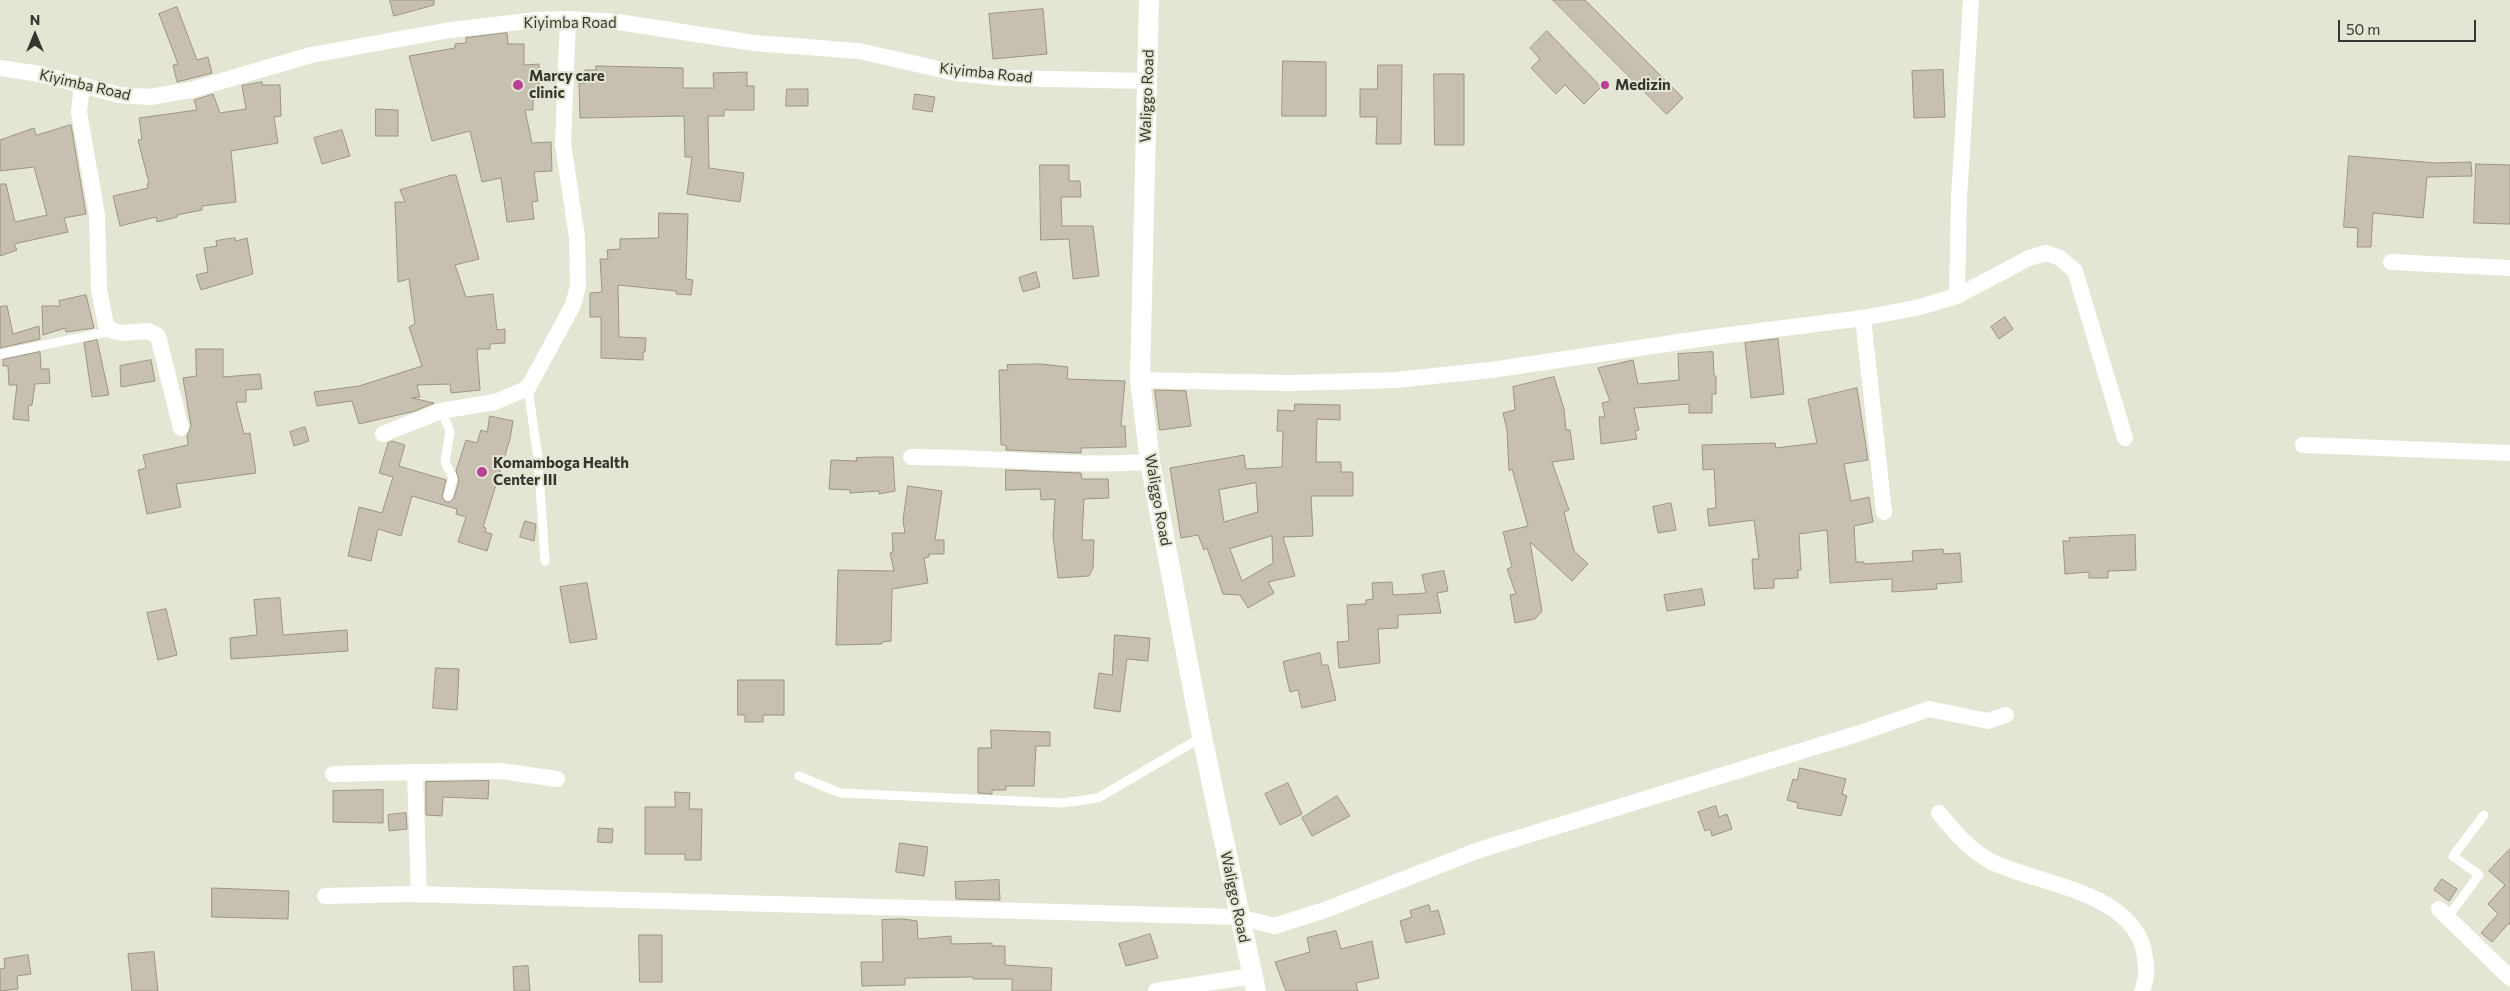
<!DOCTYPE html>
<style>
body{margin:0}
#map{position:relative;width:2510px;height:991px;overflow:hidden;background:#e4e5d3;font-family:Commissioner,sans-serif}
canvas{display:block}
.north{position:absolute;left:10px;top:10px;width:50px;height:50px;-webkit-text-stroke:4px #e4e5d3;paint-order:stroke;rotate:0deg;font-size:14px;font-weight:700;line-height:20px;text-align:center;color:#36362f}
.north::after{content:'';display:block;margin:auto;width:18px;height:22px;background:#36362f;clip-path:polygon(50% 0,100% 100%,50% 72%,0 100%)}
.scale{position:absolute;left:2338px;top:20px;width:138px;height:22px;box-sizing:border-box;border:2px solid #36362f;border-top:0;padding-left:6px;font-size:15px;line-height:18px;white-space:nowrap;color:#36362f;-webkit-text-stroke:4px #e4e5d3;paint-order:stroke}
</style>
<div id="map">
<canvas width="2510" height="991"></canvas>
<div class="north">N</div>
<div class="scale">50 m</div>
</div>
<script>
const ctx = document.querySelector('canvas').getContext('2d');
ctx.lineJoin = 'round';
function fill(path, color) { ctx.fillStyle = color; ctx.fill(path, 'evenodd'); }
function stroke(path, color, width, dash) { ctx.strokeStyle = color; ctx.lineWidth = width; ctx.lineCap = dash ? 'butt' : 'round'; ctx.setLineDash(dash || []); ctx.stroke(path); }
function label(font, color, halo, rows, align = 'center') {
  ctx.font = font + ' Commissioner,sans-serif'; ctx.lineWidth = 4; ctx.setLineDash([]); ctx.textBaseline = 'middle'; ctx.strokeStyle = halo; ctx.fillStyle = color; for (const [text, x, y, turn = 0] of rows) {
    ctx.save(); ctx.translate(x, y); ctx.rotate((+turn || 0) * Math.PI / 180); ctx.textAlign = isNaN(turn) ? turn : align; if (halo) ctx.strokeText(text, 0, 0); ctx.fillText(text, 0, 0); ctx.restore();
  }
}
const building = new Path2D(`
 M390 0H434V5L394 16Z
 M1553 0H1585L1683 98 1667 114Z
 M177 7 197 60 208 57 212 73 177 82 173 65 178 64 159 14Z
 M1043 9 1047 54 993 59 989 14Z
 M1547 31 1601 87 1584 104 1565 85 1556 94 1531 68 1540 59 1530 48Z
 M507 33 508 44H524V65L539 64V88L533 89V110H525L532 143 551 142 552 171 534 172 538 201 532 202 534 219 507 222 501 178 482 182 470 131 432 141 409 56 455 48V44L466 43V38Z
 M1283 61 1326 62V116H1282Z
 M1378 65H1402L1401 144H1376L1377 117H1360V89H1377Z
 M596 66 683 68V88H714L713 73 747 72V86H754V110H724V116H708L709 168 744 173 740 202 687 194 692 157H685L684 116 580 118 579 83H585V70H596Z
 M1943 70 1945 117 1914 118 1912 71Z
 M1434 74H1464V145H1435Z
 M262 82V85H280L281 116 274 117 278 143 231 151 236 202 202 206V210L177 215V217L157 222 156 217 120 226 113 196 148 188 147 184 149 183 138 140 142 139 139 118 197 110 194 100 213 94 220 113 246 109 242 86Z
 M787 89H808V106H786Z
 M915 94 935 97 932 112 913 109Z
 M376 109 398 110V136H376Z
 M71 125 86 214 64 218 68 232 14 244 17 250 0 256V184H6L15 222 47 215 34 167 0 171V140L34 128 36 135Z
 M342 130 350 156 322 164 314 138Z
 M2349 156 2436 163 2471 162 2472 176 2427 177 2423 218 2373 213 2371 247H2357L2358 228 2344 227Z
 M2476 164 2510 165V224L2474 223Z
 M1040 165H1069V181H1080L1081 197H1061L1062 226H1093L1099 276 1073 279 1069 239 1041 240Z
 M452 175H456L479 259 455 265 466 297 493 294 497 330 505 329V343L490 344V349H477L480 390 451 393 450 384 417 385 420 397 412 398 434 403 415 411 359 424 352 401 317 406 314 392 359 386 422 366 409 327 415 324 409 279 398 282 395 202H405L400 190Z
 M659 213 688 214 686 279 693 280 691 295 676 294V291L618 285 619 337 646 338 645 352H643V360L601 358V317H590V293L602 292 600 259H608L607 250 620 249V239L658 238Z
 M235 238 236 241 247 238 253 274 201 290 196 275 208 272 204 248 217 246 216 241Z
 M1036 272 1040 287 1023 292 1019 278Z
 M86 295 94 328 66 332 65 328 43 335 42 306H60L59 301Z
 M7 306 13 334 39 326 40 339 0 348V307Z
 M2005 317 2013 329 1999 339 1991 327Z
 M1778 339 1784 394 1751 398 1745 343Z
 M97 340 109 395 92 397 84 343Z
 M196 349H223V377L260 374 262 389 246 390V402H236L244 434 250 433 256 473 176 484 181 507 147 514 138 470 146 468 143 455 188 445 187 436 191 426 183 378 196 376Z
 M40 352 41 369H49L50 383 35 384 32 405 28 406 29 421 13 419 17 385H9L8 366H3V360Z
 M1713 352 1714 376H1716V394H1712V413H1689V404L1634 408 1639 430 1635 431 1637 439 1601 444 1599 417H1605L1602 403 1610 401 1598 368 1633 360 1638 384 1679 380 1678 354Z
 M151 360 155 381 121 387 120 366Z
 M1041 364 1068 367 1067 379 1125 381 1121 426H1125L1126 447 1081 448V453L1006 450V445H1001L999 370H1008L1007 365Z
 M1554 377 1564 409 1566 430H1570L1574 459 1552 462 1569 510 1564 512 1574 551 1588 564 1572 581 1530 542 1542 611 1535 619 1515 623 1510 595 1516 594 1507 569 1512 567 1503 532 1528 526 1512 469 1509 471 1507 430 1503 413 1515 410 1513 387Z
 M1857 388 1868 460 1844 464 1851 501 1869 497 1873 522 1854 526 1856 562H1864V564L1913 561 1912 551 1943 549 1944 554 1960 553 1962 582 1936 584 1937 589 1892 592V579L1830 583 1827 530 1799 534 1801 570H1798V578L1774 579V588L1754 589 1752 559H1759L1754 520 1709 526 1707 509 1716 508 1714 469 1703 470 1702 445 1775 443 1776 448 1817 443 1808 400Z
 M1155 390 1186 391 1191 426 1160 430Z
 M1295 404 1340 405V420L1317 419 1316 462H1341V472H1353V496H1311L1313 536 1283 537 1295 576 1268 582 1274 593 1248 608 1240 595 1223 594 1207 548 1204 550 1198 535 1181 538 1170 468 1244 455 1246 469 1282 467 1283 431H1277L1278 410 1294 411ZM1256 483 1258 512 1224 522 1219 490ZM1272 536 1273 563 1242 581 1230 549Z
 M490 416 513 421 510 439 483 527 486 528 485 532 492 534 487 551 458 542 466 517 456 514 457 509 412 496 401 536 378 529 371 561 348 556 359 507 382 513 393 477 379 473 388 443 392 441 405 445 399 466 446 480 442 497 446 502H450L454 498 459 480 456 471 466 440 477 443 481 430 487 432Z
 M305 427 309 441 294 446 290 432Z
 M875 457H893L895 491 879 494V491L850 493V490L829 489 831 460 857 461 856 458Z
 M1006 470 1081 473 1082 479H1108L1109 498 1084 499 1082 540H1094L1093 568 1089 576 1058 578 1053 536 1055 499 1041 500 1040 489 1006 490Z
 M908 486 942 491 935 540H944V554H929V557L924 558 928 583 892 589 891 641 882 642V644L836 645 838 570 894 571 890 553 893 552 892 533H905L903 521Z
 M1671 503 1676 530 1658 533 1653 507Z
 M525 521 536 524 534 541 520 537Z
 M2135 535 2136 570 2108 571V578H2089V572L2065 574 2063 541H2070L2069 538Z
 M1444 571 1448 591 1437 593 1441 613 1398 615V628L1378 629 1380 663 1339 668 1337 642 1349 641 1347 605 1366 604V600L1373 599 1372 583 1392 582 1393 595 1426 593 1422 575Z
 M587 583 597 639 570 643 560 587Z
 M1702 589 1705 605 1667 611 1664 595Z
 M280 598 283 635 347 630 348 651 231 659 230 638 257 635 254 600Z
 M166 609 177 655 158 660 147 613Z
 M1115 635 1150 638 1148 661 1127 659 1120 712 1094 708 1099 673 1112 675Z
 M1320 653 1322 665H1328L1336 700 1302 708 1298 690 1290 692 1283 662Z
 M436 668 459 669 457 710 433 708Z
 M738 680H784V715H763V722H745V715H738Z
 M991 730 1050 732V746H1036L1034 786H1006V790H992V794L978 793V748H991Z
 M1800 768 1846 779 1842 794 1847 796 1841 816 1797 808 1798 803 1787 800 1793 779 1797 780Z
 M489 781 488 799 443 797 442 816 426 815V782Z
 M1288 783 1302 814 1280 825 1265 794Z
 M383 790V823L333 822V791Z
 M675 792 690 793 689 809H702L701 860H685V854H645V807H675Z
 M1337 796 1350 816 1312 836 1302 818Z
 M1716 806 1719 817 1727 814 1732 829 1712 836 1710 829 1705 831 1698 812Z
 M406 813 407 829 389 831 388 815Z
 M599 828 613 829 612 843 598 842Z
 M900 843 928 847 924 876 896 872Z
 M2510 849V925L2509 923 2492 942 2481 933 2498 914 2488 904 2505 885 2489 871Z
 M2442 879 2457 889 2449 901 2434 890Z
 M999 880 1000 900 956 899 955 882Z
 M212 888 289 891 288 919 212 917Z
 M1429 905 1431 912 1438 910 1445 934 1406 943 1400 921 1412 917 1410 911Z
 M904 919 917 921 918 939 951 936V944L992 943V946H1005V965L1052 968 1051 991H1012V979H973V977L905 978V985L862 986 861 962H883L882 920Z
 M1336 931 1341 949 1372 941 1379 978 1356 983 1358 991H1286L1275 962 1310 952 1307 938Z
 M1150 934 1158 958 1126 966 1119 944Z
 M639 935H662V982H640Z
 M154 952 158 991H132L128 954Z
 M28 955 31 974 17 976 18 989 0 991V969L5 968 4 959Z
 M528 966 530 991H514L513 967Z`);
fill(building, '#c7bfaf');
stroke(building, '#9c9485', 1);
stroke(new Path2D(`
 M0 354 112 331
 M528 388 538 458 545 561
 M441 411 450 431 445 462 453 478 448 496
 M799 776 840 793 1062 803 1098 798 1202 737
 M2448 917 2479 875 2453 856 2484 815`), '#fff', 9);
stroke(new Path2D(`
 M0 68 40 74 119 95 150 97 191 90 311 55 450 30 537 20 568 19 618 22 754 43 859 51 956 73 1004 78 1147 81
 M82 85 79 112 97 215 99 290 106 325 113 331 123 333 148 331 158 336 181 428
 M2391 262 2510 268
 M1957 296 1959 199 1971 0
 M1863 318 1884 512
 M1140 380 1291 383 1396 380 1491 370 1713 337 1863 318 1920 307 1957 296 2029 258 2046 253 2060 258 2075 271 2125 438
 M383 434 441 411 495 402 528 388 573 305 578 286 577 237 563 144 568 19
 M2303 445 2510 453
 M911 457C992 457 1069 467 1150 462
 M333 774 415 772
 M1939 813C1954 831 1970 851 1992 862 2040 885 2138 892 2145 958 2147 971 2147 978 2142 991
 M419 895 415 772 501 771 557 779
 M325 896 412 894 1239 917 1274 926 1325 910 1476 851 1860 733 1929 709 1988 721 2006 715
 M2439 909 2510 978
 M1156 991 1252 976`), '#fff', 16);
stroke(new Path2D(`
 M1149 0 1140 380 1150 462 1202 737 1256 991`), '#fff', 20);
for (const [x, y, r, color] of [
 [518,85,6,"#b94093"],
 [1605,85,5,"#b94093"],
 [482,472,6,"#b94093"]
]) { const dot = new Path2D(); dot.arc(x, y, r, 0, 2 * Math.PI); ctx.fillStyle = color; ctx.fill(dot); stroke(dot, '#e4e5d3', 2); }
label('15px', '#36362f', '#e4e5d3', [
 ["Kiyimba Road",570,23],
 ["Kiyimba Road",986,73,6],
 ["Kiyimba Road",85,85,13],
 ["Waliggo Road",1147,96,-88],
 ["Waliggo Road",1158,500,80],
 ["Waliggo Road",1235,897,78]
]);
label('bold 15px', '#36362f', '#e4e5d3', [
 ["Marcy care",529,76],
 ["clinic",529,93],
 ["Medizin",1615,85],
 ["Komamboga Health",493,463],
 ["Center III",493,480]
], 'left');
</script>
